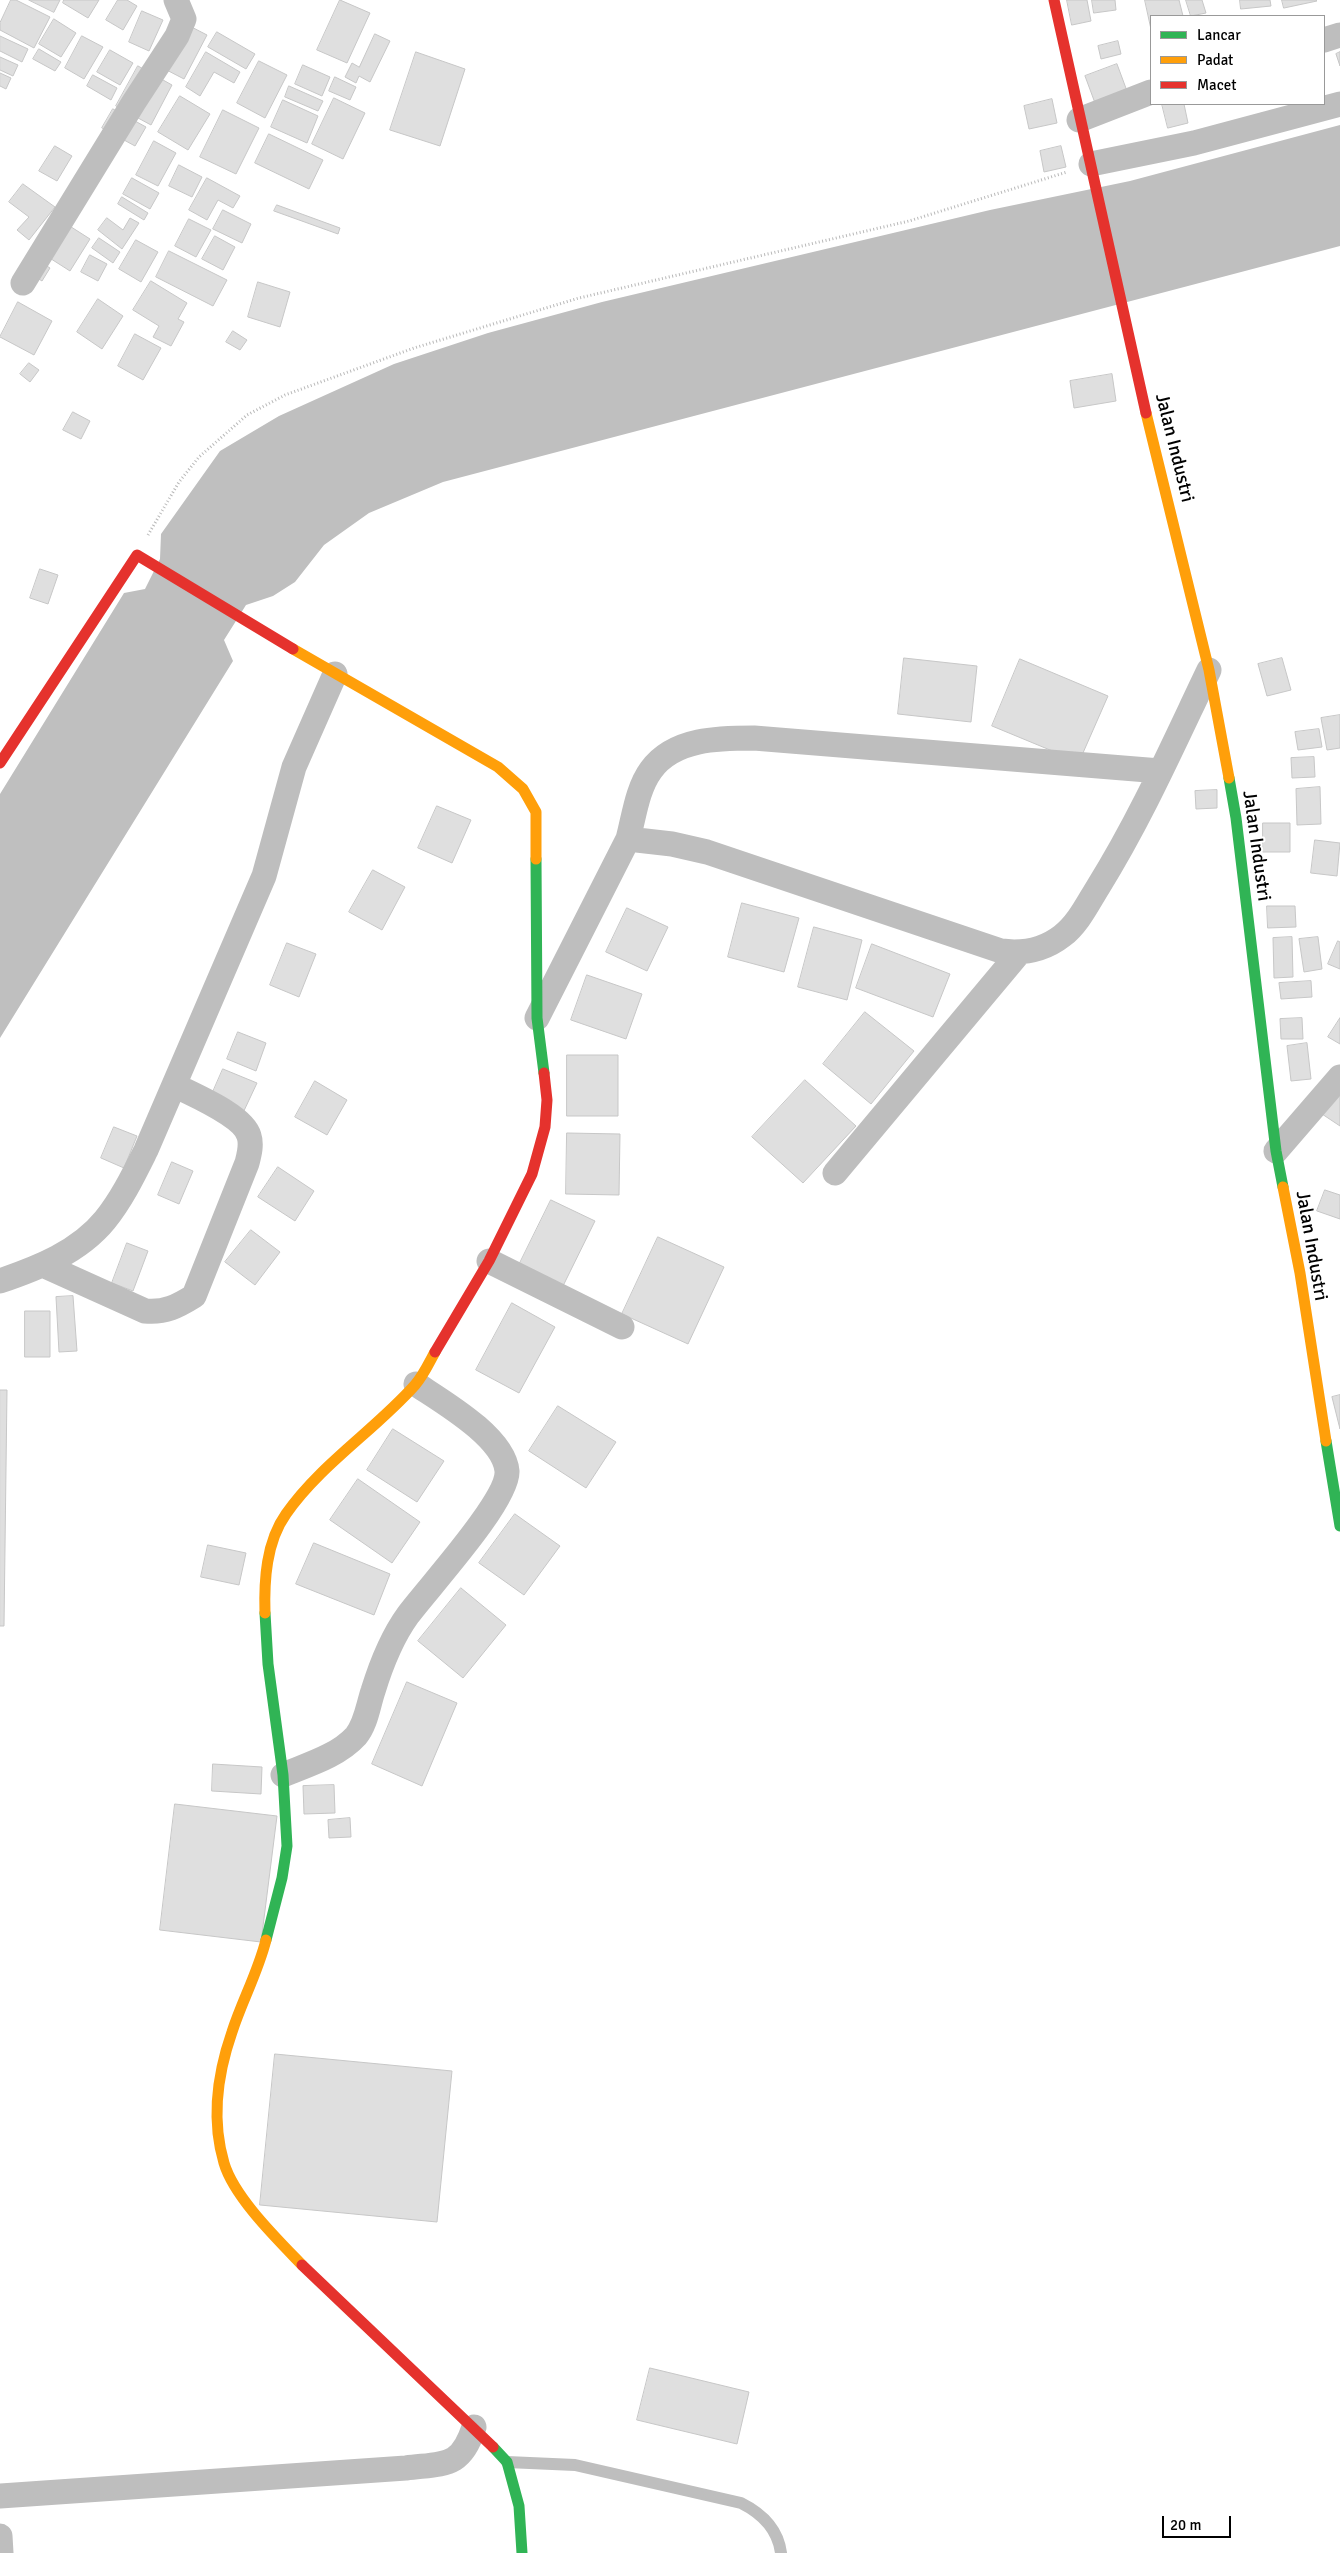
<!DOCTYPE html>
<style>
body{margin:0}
#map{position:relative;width:1340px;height:2553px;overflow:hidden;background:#fff;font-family:Signika,sans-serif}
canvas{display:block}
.legend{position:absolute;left:1150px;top:15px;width:175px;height:90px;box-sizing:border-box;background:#fff;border:1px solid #999;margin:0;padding:6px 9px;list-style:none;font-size:15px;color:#000}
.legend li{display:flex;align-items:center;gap:10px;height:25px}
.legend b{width:25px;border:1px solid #999}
.scale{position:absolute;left:1162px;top:2516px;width:69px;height:22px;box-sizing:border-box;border:2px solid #000;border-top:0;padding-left:6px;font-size:15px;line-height:18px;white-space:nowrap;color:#000;-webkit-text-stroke:4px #fff;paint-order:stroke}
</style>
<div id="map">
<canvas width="1340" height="2553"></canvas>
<ul class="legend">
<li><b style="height:6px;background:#30b455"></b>Lancar</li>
<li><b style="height:6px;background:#ff9f0a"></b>Padat</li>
<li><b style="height:6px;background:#e5322d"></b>Macet</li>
</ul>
<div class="scale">20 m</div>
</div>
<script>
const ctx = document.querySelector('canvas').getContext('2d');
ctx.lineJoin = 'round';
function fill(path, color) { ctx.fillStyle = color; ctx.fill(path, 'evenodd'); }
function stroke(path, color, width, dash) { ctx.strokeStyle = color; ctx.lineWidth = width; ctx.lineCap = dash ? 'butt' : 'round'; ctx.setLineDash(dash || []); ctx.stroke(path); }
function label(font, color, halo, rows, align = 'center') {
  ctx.font = font + ' Signika,sans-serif'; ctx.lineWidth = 4; ctx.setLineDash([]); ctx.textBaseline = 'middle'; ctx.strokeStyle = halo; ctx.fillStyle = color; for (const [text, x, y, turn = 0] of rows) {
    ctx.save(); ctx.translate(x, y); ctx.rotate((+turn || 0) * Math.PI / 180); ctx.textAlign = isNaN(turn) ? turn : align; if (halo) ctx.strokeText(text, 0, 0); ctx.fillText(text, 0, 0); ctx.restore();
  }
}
fill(new Path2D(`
 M1340 125V246L443 482 369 513 324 545 295 582 273 596 246 605 224 640 233 661 0 1038V794L124 593 145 589 160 559 161 534 220 451 279 416 394 364 488 333 602 302 990 210 1130 181Z`), '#bfbfbf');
const building = new Path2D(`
 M11 0H16L50 17 34 48 0 30V23Z
 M29 0H60L54 12Z
 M64 0H99L88 18 63 3Z
 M118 0H127L137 6 123 30 106 20Z
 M340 0 370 13 347 63 317 50Z
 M1067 0H1087L1091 21 1072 25Z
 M1092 0H1115L1116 10 1094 13Z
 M1145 0H1179L1183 16H1151V29Z
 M1186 0H1202L1206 13 1191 16Z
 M1240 0H1270L1271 6 1241 9Z
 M1282 0H1316L1317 1 1284 8Z
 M142 11 163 20 149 51 129 42Z
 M54 19 76 33 61 57 39 44Z
 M180 21 207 35 184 79 157 65Z
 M217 32 255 54 246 69 208 47Z
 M375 34 390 41 370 82 359 76 356 83 345 77 352 63 359 67Z
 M0 36 28 49 22 62 0 51Z
 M82 36 103 47 84 79 65 68Z
 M1118 41 1121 54 1101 59 1098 46Z
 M39 49 61 62 55 71 33 59Z
 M110 50 133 63 120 85 97 72Z
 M206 52 240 72 234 83 214 72 200 96 186 87Z
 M416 52 465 69 440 146 390 130Z
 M1340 52V66L1336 54Z
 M0 57 18 65 13 76 0 70Z
 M259 61 287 75 265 118 237 103Z
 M1117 64 1127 91 1095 103 1085 76Z
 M303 65 330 77 322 96 295 84Z
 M138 66 172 85 151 125 116 106Z
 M0 73 11 78 6 89 0 86Z
 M93 75 117 88 111 100 87 86Z
 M335 77 356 87 350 100 329 91Z
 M289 86 323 101 318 111 285 97Z
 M180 96 210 114 188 150 158 132Z
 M334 98 365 113 343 159 312 144Z
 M1052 99 1057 123 1029 129 1024 106Z
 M283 100 318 116 307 143 271 127Z
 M1162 104H1184L1188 123 1168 128Z
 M113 109 146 127 135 146 102 128Z
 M223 110 259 128 236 174 200 157Z
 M269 134 323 160 309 189 255 163Z
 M154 141 176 153 158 186 136 175Z
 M55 146 72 156 57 181 39 171Z
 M1061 146 1066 167 1044 172 1040 151Z
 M179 165 202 177 192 197 169 186Z
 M132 178 159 193 150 209 123 194Z
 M207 178 240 196 233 208 218 200 207 220 189 210Z
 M23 184 55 207 29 240 17 230 29 217 9 202Z
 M122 197 148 213 144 220 118 204Z
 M277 205 340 228 338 234 274 211Z
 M223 210 251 224 242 243 213 229Z
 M54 216 90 239 70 271 34 248Z
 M107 218 123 230 130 218 139 223 122 249 98 230Z
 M189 219 211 230 196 257 175 246Z
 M215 236 235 247 223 270 202 259Z
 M99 238 120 252 113 263 92 248Z
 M136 240 158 252 141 282 119 269Z
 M169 251 227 280 213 306 156 277Z
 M90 255 107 264 98 281 81 272Z
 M39 261 50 268 42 281 31 274Z
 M151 281 187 303 178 319 184 322 171 346 153 337 159 326 133 310Z
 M258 282 290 292 280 327 248 317Z
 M98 299 123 316 102 349 77 332Z
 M18 302 52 321 34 355 0 337Z
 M233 331 247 340 240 350 226 342Z
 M135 334 161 348 143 380 118 366Z
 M29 363 39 370 30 382 20 374Z
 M1112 374 1116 401 1074 408 1070 381Z
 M73 412 90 421 81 439 63 430Z
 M40 569 58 575 48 604 30 598Z
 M904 658 977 666 971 722 898 714Z
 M1282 658 1291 690 1267 696 1258 664Z
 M1020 659 1108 696 1079 762 992 726Z
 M1340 715V748L1327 750 1321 718Z
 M1319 729 1322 747 1298 750 1295 732Z
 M1314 757 1315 777 1292 778 1291 758Z
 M1320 787 1321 824 1297 825 1296 789Z
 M1217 790V808L1196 809 1195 791Z
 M437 806 471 820 452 863 418 848Z
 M1263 823H1290V852H1263Z
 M1315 840 1340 843 1337 876 1311 873Z
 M373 870 405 887 382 930 349 912Z
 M742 903 799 918 784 972 728 957Z
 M1267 906H1295L1296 927 1268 928Z
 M627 908 668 927 647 971 606 952Z
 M814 927 862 940 847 1000 798 987Z
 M1292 937 1293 977 1274 978 1273 938Z
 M1318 937 1322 969 1304 972 1299 939Z
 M1338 941 1340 942V969L1328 964Z
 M287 943 316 954 299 997 270 985Z
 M872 944 950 974 933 1017 856 988Z
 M587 975 642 994 626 1039 571 1020Z
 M1311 981 1312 997 1281 999 1279 983Z
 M865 1012 914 1051 871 1104 823 1064Z
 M1302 1018 1303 1039H1281L1280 1019Z
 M1340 1018V1044L1328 1037Z
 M238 1032 266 1043 256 1071 227 1059Z
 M1307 1043 1311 1079 1291 1081 1287 1046Z
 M567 1055H618V1116H567Z
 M223 1069 257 1083 242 1115 209 1101Z
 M805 1080 856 1126 803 1183 752 1137Z
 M315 1081 347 1100 327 1135 295 1117Z
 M1340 1086V1126L1322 1114Z
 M114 1127 137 1136 124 1168 101 1158Z
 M567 1133 620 1134 619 1195 566 1194Z
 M172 1162 193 1171 179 1204 158 1195Z
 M278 1167 314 1191 295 1221 258 1197Z
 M1325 1190 1340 1195V1219L1317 1211Z
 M551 1200 595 1221 563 1286 519 1265Z
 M251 1230 280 1252 255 1285 225 1262Z
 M658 1237 724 1267 688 1344 622 1314Z
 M127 1243 148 1251 133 1291 112 1283Z
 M73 1296 77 1351 59 1352 56 1297Z
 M512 1303 555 1327 519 1393 476 1370Z
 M25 1311H50V1357H25Z
 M0 1390H7L4 1626H0Z
 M1340 1395V1429L1332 1397Z
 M558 1406 616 1442 586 1488 529 1451Z
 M393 1429 444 1461 417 1502 367 1470Z
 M358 1479 420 1522 392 1563 330 1520Z
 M515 1514 560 1546 524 1595 479 1563Z
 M314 1543 390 1574 374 1615 296 1584Z
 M208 1545 246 1553 239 1585 201 1577Z
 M461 1588 506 1625 463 1678 418 1641Z
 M407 1682 457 1703 422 1786 372 1764Z
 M213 1764 262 1767 261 1794 212 1791Z
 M334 1785 335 1813 304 1814 303 1786Z
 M175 1804 277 1816 261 1942 160 1930Z
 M350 1818 351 1837 329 1838 328 1820Z
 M275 2054 452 2071 437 2222 260 2205Z
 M650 2368 749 2392 737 2444 637 2420Z`);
fill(building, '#dfdfdf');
stroke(building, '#c7c7c7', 1);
stroke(new Path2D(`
 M148 535 179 482 199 457 247 415 285 395 414 348 579 298 909 221 1067 172`), '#b9b9b9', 3, [1, 2.5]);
stroke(new Path2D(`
 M507 2462 575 2465 741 2503C763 2514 778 2529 781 2553`), '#bebebe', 12);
stroke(new Path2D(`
 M1324 40 1340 35
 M1079 120 1151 92
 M1091 164 1194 143 1340 104
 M23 283 134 102 177 36 184 19 176 0
 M628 839C634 817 637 789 651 770 674 738 720 738 754 738L1160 771
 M537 1018 628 839 672 844 707 852 1001 951C1024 954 1044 950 1062 936 1078 924 1088 903 1098 887 1141 818 1174 743 1209 670
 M1276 1151 1340 1077
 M835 1173 1019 953
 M489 1261 622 1327
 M43 1265 145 1311C165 1313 178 1306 194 1296L247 1163C249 1155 252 1145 249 1136 243 1115 193 1095 174 1085
 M0 1281C38 1268 79 1252 105 1220 122 1199 134 1174 146 1150L264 876 294 767 335 674
 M283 1775C307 1765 338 1756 356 1736 366 1724 368 1706 373 1691 381 1665 392 1637 408 1615 428 1588 509 1500 507 1471 504 1437 443 1402 416 1384
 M0 2496 406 2468C445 2463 461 2468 474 2427
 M0 2536 1 2553`), '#bebebe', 25);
stroke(new Path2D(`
 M1229 778 1236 818 1276 1151 1283 1187
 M536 859 537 1018 544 1073
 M1326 1441 1340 1526
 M265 1613 268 1664 283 1775 287 1846 282 1878 266 1940
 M493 2447 507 2462 519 2506 522 2553`), '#30b455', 11);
stroke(new Path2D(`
 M1146 413 1209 670 1229 778
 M293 649 498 767 523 789 536 812V859
 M1283 1187 1300 1273 1326 1441
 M265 1613C264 1581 266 1542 286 1514 321 1464 375 1430 415 1385 423 1376 429 1363 435 1352
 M266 1940C258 1972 242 2001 232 2032 217 2075 211 2119 224 2163 234 2197 277 2239 302 2265`), '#ff9f0a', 11);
stroke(new Path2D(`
 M1054 0 1146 413
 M0 763 137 555 293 649
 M435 1352 489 1261 532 1174 545 1127 547 1100 544 1073
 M302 2265 493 2447`), '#e5322d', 11);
label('19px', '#000', '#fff', [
 ["Jalan Industri",1174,448,76],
 ["Jalan Industri",1256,846,82],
 ["Jalan Industri",1311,1246,80]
]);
</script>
